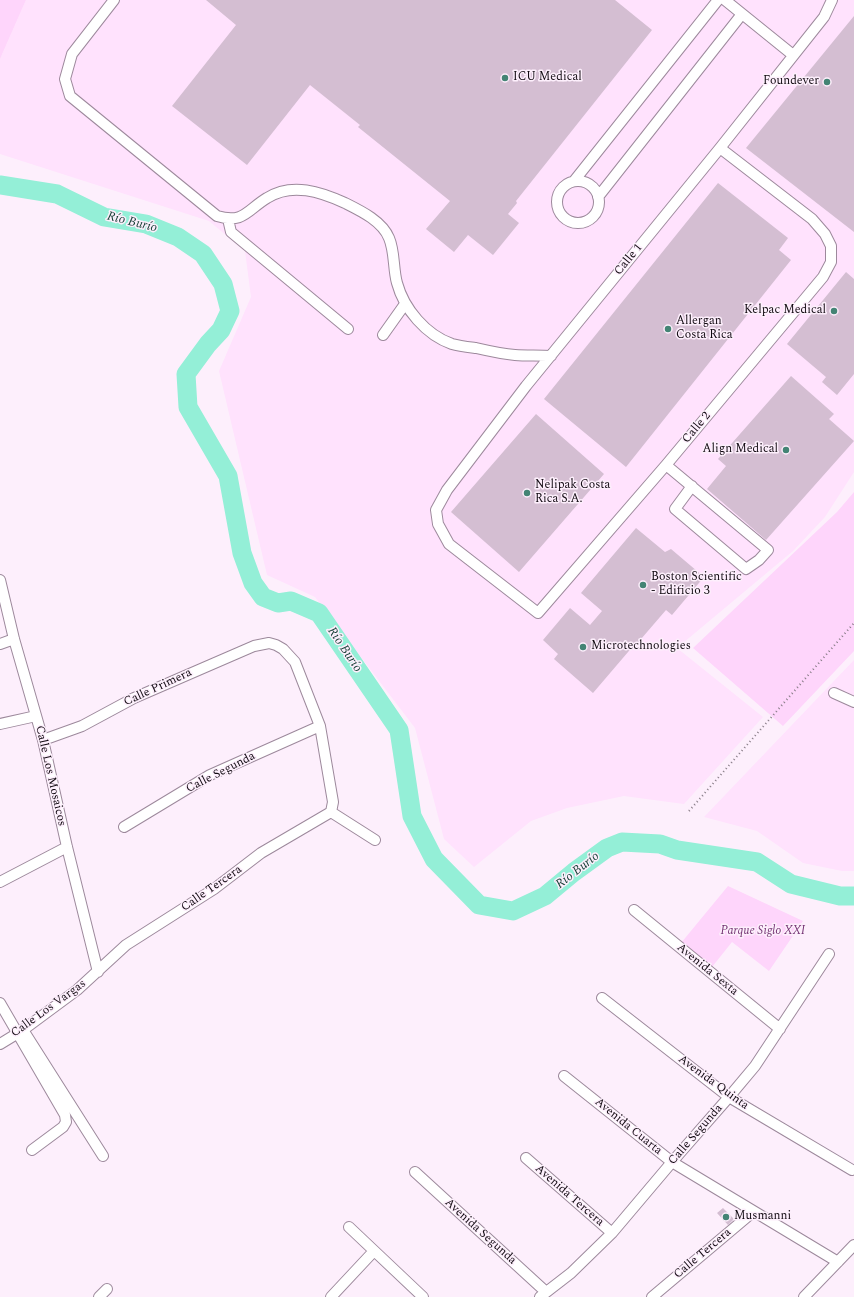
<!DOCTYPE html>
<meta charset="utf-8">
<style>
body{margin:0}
canvas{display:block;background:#fdeffc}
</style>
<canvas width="854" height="1297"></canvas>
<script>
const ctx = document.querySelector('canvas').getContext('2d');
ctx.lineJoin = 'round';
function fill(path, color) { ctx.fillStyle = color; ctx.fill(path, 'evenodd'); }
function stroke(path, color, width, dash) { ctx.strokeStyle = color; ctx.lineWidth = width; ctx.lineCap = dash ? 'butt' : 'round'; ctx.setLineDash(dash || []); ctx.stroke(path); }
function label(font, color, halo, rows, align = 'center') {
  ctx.font = font + ' Spectral,serif'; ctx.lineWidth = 3; ctx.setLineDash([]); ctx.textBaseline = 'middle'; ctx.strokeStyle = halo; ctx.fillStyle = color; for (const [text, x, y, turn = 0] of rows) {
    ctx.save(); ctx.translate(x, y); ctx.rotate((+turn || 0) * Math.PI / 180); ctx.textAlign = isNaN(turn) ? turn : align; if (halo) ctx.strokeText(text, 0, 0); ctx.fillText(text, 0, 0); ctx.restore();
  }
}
fill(new Path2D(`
 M26 0H854V472L825 517 793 551 677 648 763 717 684 804 624 796 567 808 531 821 474 867 444 839 415 728 315 597 267 575 219 371 251 297 245 251 209 221 0 154V59Z
 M854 660V871H842L803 863 757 831 704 817Z`), '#ffe2fd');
fill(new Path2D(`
 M0 0H26L0 59Z
 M854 492V651L783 726 693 648 837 512Z
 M728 886 803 921 769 971 732 942 712 967 681 943Z`), '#fed5fb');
stroke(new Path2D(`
 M0 185 57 194 104 217 146 224 178 237 203 254 223 284 230 311 221 330 208 344 186 374 188 407 228 476 242 553 253 583 263 597 278 603 291 601 319 613 399 730 412 816 434 859 479 905 513 911 545 896 574 872 607 848 622 842 660 844 677 850 757 862 791 884 840 896H854`), '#94efd7', 19);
fill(new Path2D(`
 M206 0H615L652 30 516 201 517 203 508 214 519 223 493 255 468 235 454 252 426 229 450 201 358 127 360 125 310 85 247 165 172 106 236 25Z
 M854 16V232L746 148Z
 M718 183 788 238 779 250 791 260 626 467 544 399Z
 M846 272 854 279V374L837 395 822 382 826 377 787 344Z
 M791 376 834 414 829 419 854 441 766 540 707 489 726 466 718 459Z
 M536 414 604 474 519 572 451 512Z
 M636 528 665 552 671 549 704 577 672 615 666 610 635 646 634 645 593 693 554 659 558 654 543 640 570 608 590 625 602 611 581 593Z
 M723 1208 734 1219 728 1225 717 1213Z`), '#d4bed2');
const minor = new Path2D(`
 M114 0 72 54 65 79 70 96 217 216C244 224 247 210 267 198 292 182 321 192 345 203 361 211 382 221 389 238 395 252 393 269 397 283 404 309 426 335 452 344 459 346 468 347 476 348 489 351 502 354 515 355 527 356 539 355 551 356
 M725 0 793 55
 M720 148 812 219 825 234 831 246V262L823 277 666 465 538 613 449 544 438 524 436 510 447 490 526 386 720 148 824 17 832 0
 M557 202a21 21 0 1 1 42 0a21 21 0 1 1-42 0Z
 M574 181 718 0
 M598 197 742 14
 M228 219 231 232 348 329
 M383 335 405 304
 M666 465 768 550 759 560 746 569 675 509 692 486
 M0 580 14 639 43 740 67 847 98 972
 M0 644 14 639
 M834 693 854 702
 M0 724 36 716
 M43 740 82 726 134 698 254 646 269 643 276 645 283 649 295 662 320 726 333 802 331 812
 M331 812 375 840
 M124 827 210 775 320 726
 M0 882 67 847
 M634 910 780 1029
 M602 998 729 1097 852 1170
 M0 1003 65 1115 66 1122 63 1127 32 1150
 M23 1030 103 1156
 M0 1044 23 1030 77 990 126 945 214 889 261 853 331 812
 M564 1076 672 1162 838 1262
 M526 1158 612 1233
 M415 1172 546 1292
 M349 1227 423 1297
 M99 1297 107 1289
 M331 1297 374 1251
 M540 1297 571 1273 612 1233 672 1162 729 1097 755 1066 829 954
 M652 1297 753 1212
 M804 1297 854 1245`);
stroke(minor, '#9d899c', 12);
stroke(new Path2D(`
 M689 811 854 623`), '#877c86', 2, [1, 3]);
stroke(minor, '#fff', 10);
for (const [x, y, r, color] of [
 [505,78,4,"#438474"],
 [827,82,4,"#438474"],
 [834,311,4,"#438474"],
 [668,329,4,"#438474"],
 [786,450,4,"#438474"],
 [527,493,4,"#438474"],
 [643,585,4,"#438474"],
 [583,647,4,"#438474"],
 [726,1217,4,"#438474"]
]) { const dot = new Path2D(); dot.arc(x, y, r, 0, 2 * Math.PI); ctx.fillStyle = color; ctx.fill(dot); stroke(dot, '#fdeffc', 1.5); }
label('12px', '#100910', '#fdeffc', [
 ["ICU Medical",513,78],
 ["Foundever",819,82,"right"],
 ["Kelpac Medical",826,311,"right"],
 ["Allergan",676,322],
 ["Costa Rica",676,336],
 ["Align Medical",778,450,"right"],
 ["Nelipak Costa",535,486],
 ["Rica S.A.",535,500],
 ["Boston Scientific",651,578],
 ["- Edificio 3",651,592],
 ["Microtechnologies",591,647],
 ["Musmanni",734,1217]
], 'left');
label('12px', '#100910', '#fdeffc', [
 ["Calle 1",629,260,-51],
 ["Calle 2",697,428,-50],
 ["Calle Primera",158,688,-25],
 ["Calle Segunda",221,773,-27],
 ["Calle Los Mosaicos",50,776,77],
 ["Calle Tercera",212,889,-35],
 ["Avenida Sexta",707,970,39],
 ["Calle Los Vargas",49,1009,-36],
 ["Avenida Quinta",713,1083,36],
 ["Avenida Cuarta",628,1127,39],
 ["Calle Segunda",696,1135,-49],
 ["Avenida Tercera",569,1196,41],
 ["Avenida Segunda",480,1232,42],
 ["Calle Tercera",703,1254,-40]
]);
label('italic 12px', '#743473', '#fdeffc', [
 ["Parque Siglo XXI",763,932]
]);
label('italic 13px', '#153f35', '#fdeffc', [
 ["Río Burío",132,223,14],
 ["Río Burío",344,650,56],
 ["Río Burío",578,871,-38]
]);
</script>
